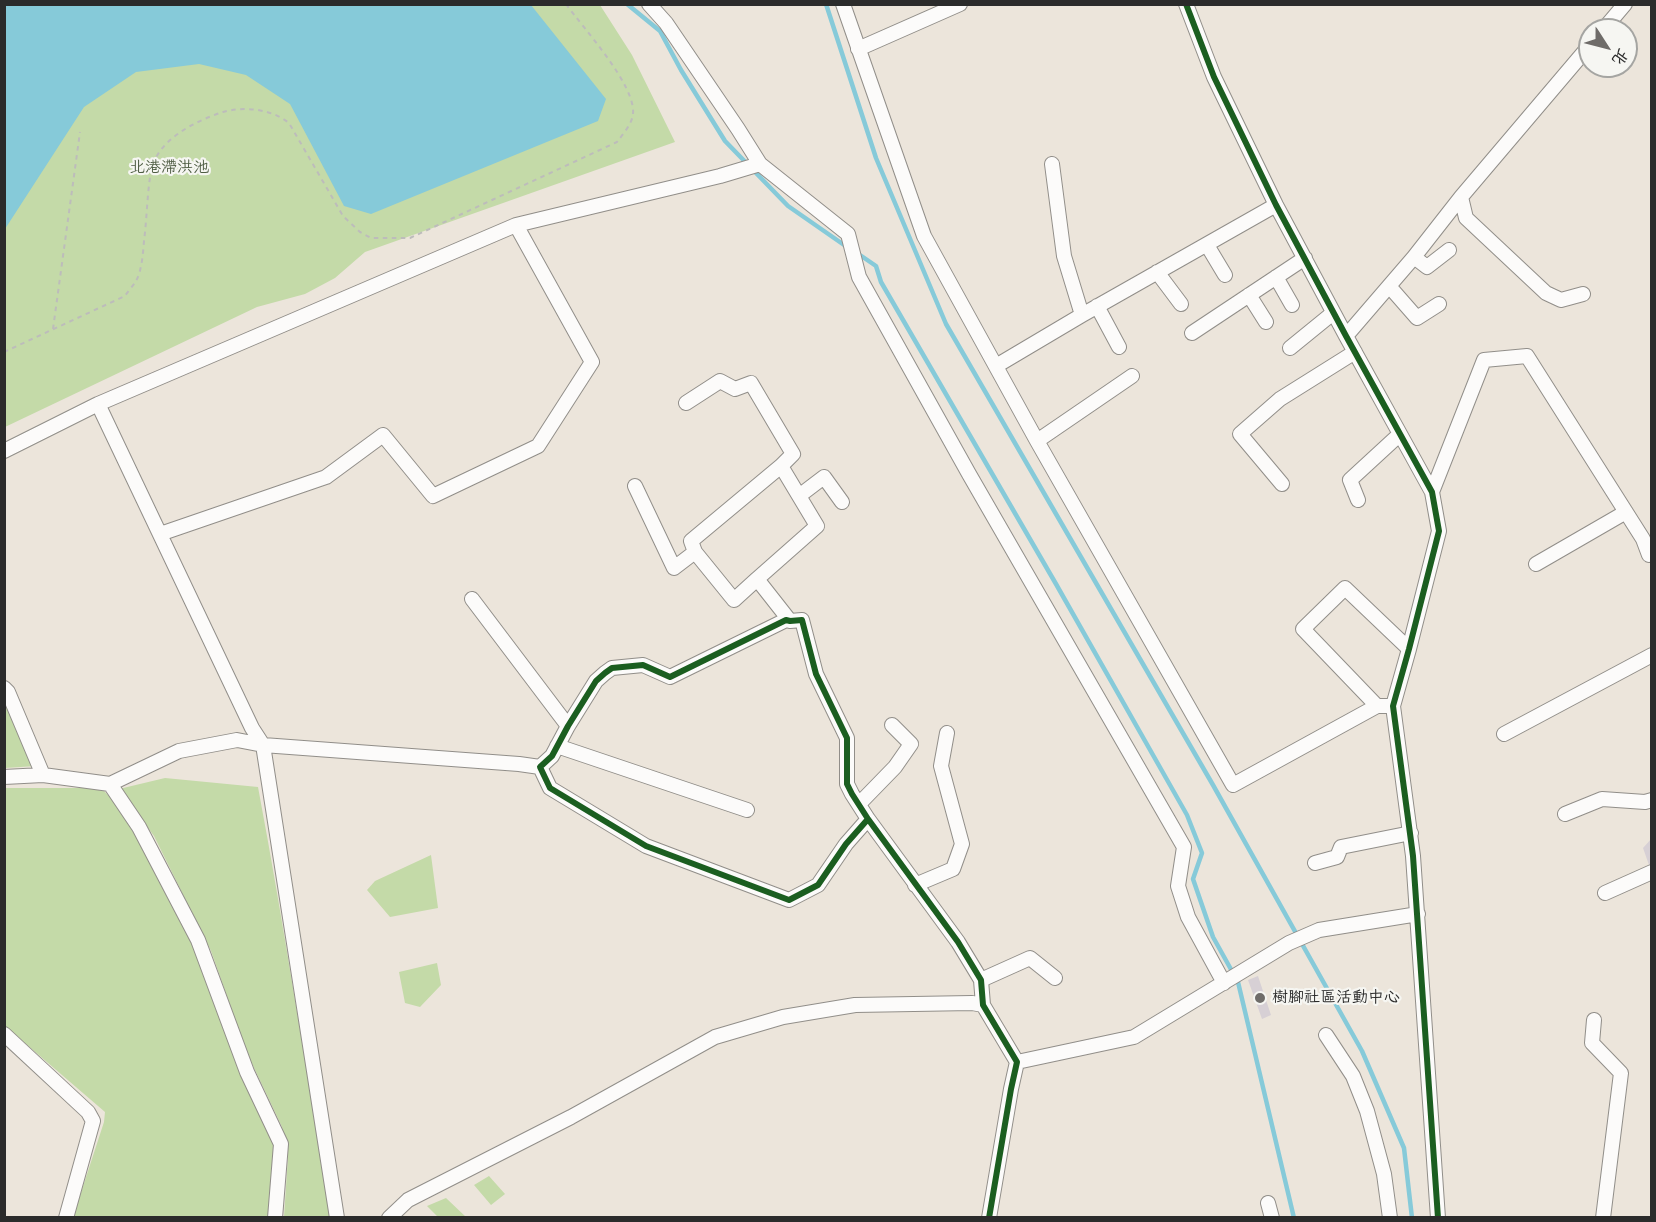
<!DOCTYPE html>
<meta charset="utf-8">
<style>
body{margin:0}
#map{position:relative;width:1656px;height:1222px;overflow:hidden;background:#ece5db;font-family:"Patrick Hand","LXGW WenKai TC",sans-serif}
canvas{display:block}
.frame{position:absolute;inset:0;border:6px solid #2b2b2b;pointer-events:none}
.north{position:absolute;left:1578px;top:18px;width:60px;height:60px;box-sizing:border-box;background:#f6f6f2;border:2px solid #a5a5a2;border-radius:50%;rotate:126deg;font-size:16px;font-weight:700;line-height:24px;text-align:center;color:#2b2b2b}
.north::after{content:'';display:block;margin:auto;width:21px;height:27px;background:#6f6c69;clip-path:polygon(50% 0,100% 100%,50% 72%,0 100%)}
</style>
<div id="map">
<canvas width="1656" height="1222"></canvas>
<div class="frame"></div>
<div class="north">北</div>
</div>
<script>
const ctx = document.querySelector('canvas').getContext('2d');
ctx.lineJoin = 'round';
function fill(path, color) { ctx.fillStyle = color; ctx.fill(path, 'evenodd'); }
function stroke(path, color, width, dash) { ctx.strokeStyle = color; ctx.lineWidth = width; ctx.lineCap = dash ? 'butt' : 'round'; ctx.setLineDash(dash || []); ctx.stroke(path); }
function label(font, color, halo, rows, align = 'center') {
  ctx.font = font + ' "Patrick Hand","LXGW WenKai TC",sans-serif'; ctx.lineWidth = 4.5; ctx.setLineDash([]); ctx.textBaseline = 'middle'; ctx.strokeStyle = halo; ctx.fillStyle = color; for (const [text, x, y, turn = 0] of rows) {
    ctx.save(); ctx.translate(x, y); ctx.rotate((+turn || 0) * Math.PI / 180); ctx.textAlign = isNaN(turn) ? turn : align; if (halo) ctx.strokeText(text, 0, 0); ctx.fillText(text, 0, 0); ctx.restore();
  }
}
fill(new Path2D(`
 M4 5H600L632 55 675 142 365 252 335 278 305 294 257 307 5 427Z
 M4 701 17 732 36 766 5 768Z
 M165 778 258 787C285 930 306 1074 332 1217H284L288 1157 282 1127 247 1053 211 951 154 836 119 789Z
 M5 788H101L119 806 142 837 192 938 275 1144 272 1217H73L104 1122 105 1112 5 1026Z
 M431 855 438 908 390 917 367 890 375 881Z
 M437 963 441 985 420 1007 405 1003 399 972Z
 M489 1176 505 1194 491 1205 474 1185Z
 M446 1198 466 1217H438L427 1206Z`), '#c4daa8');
fill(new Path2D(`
 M5 4 531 5 606 99 598 121 371 214 344 206 290 104 246 75 199 64 136 72 84 107 5 229Z`), '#86cad9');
stroke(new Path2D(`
 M627 4 660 31 681 70 725 141 788 206 847 247
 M826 4 876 158 946 324 1213 785 1362 1051 1404 1148 1412 1218
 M857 253 876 266 881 282 1056 584 1187 815 1202 853 1193 879 1213 937 1238 982 1294 1218`), '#86cad9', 4.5);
fill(new Path2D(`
 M1652 838V864L1649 865 1643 848Z
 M1258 976 1271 1015 1262 1019 1248 980Z`), '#d7d0d5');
const minor = new Path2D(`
 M649 4 666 23 738 129 760 164 848 234 859 277 969 474 1184 847 1178 886 1188 917 1224 983
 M843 4 924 236 1037 441 1233 785 1377 706H1393
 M1186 4 1214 77 1276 205 1346 336 1432 492 1439 531 1409 649 1393 706 1413 856 1438 1218
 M1603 30 1625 4
 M858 49 960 4
 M1052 164 1064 256 1082 315
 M1461 197 1466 218 1546 293 1561 300 1583 294
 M1207 245 1225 275
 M1414 257 1427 267 1449 250
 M1157 272 1181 304
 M1276 277 1292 305
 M1389 286 1417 318 1439 304
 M1249 295 1266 322
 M1097 306 1119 347
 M1192 333 1305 258
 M1346 336 1414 257 1461 197 1590 45
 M1290 348 1333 313
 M996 366 1082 315 1276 205
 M686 403 720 381 735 389 751 383 793 454 781 466
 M98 404 252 728 263 745 337 1218
 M1037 441 1132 376
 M4 451 98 404 516 225 720 176 760 164
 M1282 484 1240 434 1280 399 1355 352
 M635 486 674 568 695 552
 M1432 492 1484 360 1527 356 1643 539 1649 555 1652 553
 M799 496 824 477 842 502
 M1358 500 1350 480 1400 434
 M160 534 326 477 383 435 433 496 538 446 592 362 516 225
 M1536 564 1626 512
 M757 579 734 600 695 552 691 541 781 466 817 526 757 579 790 621
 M472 599 568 726
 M4 688 8 692 43 775
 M1377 706 1303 629 1345 588 1409 649
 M1504 734 1652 655
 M557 746 747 810
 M540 767 550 788 646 846 789 900 818 885 846 844 868 819 958 942 981 980 983 1005 1017 1062 1011 1089 989 1218
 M540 767 552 756 568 726 596 681 605 673 612 668 643 665 670 677 786 620 790 621 802 620 816 674 847 738V784L852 794 868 819
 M4 777 43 775 110 784 179 751 237 740 263 745 519 764 540 767
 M110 784 139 827 198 940 247 1072 281 1144 275 1218
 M859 804 895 767 911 744 892 725
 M1565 814 1602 799 1645 802 1652 800
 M1315 863 1337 857 1341 847 1411 833
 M915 885 953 869 962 844 941 766 947 733
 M1605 893 1652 872
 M981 980 1030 958 1055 978
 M1594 1020 1592 1043 1621 1073 1603 1218
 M4 1034 88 1112 93 1121 66 1218
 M1326 1035 1353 1076 1367 1111 1384 1174 1390 1218
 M1017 1062 1134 1037 1289 943 1319 930 1418 914
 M1268 1203 1272 1218
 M389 1218 408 1200 571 1117 715 1037 783 1017 855 1005 972 1003 983 1005`);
stroke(minor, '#918e89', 16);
stroke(new Path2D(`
 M53 329 80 132
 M4 352 125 296C128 291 133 286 136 281 142 270 143 253 144 241 147 218 147 194 151 171 157 140 195 121 223 112 244 106 272 109 289 123L343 216 360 232 371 238H410L617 142C623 134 632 124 633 114 636 85 583 28 566 4`), '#bdbcbb', 2, [4.5, 4.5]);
stroke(minor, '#fcfbfa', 14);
stroke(new Path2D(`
 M1186 4 1214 77 1276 205 1346 336 1432 492 1439 531 1409 649 1393 706 1413 856 1438 1218
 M868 819 852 794 847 784V738L816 674 802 620 790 621 786 620 670 677 643 665 612 668 605 673 596 681 568 726 552 756 540 767 550 788 646 846 789 900 818 885 846 844 868 819 958 942 981 980 983 1005 1017 1062 1011 1089 989 1218`), '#1b5e20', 6);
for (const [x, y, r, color] of [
 [1260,998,6,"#6f6c69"]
]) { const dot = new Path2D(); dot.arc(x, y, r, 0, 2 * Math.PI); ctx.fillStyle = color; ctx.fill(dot); stroke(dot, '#f6f6f2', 2); }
label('16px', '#4f5d44', '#f6f6f2', [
 ["北港滯洪池",169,168]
]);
label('16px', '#2b2b2b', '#f6f6f2', [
 ["樹腳社區活動中心",1272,998]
], 'left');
</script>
